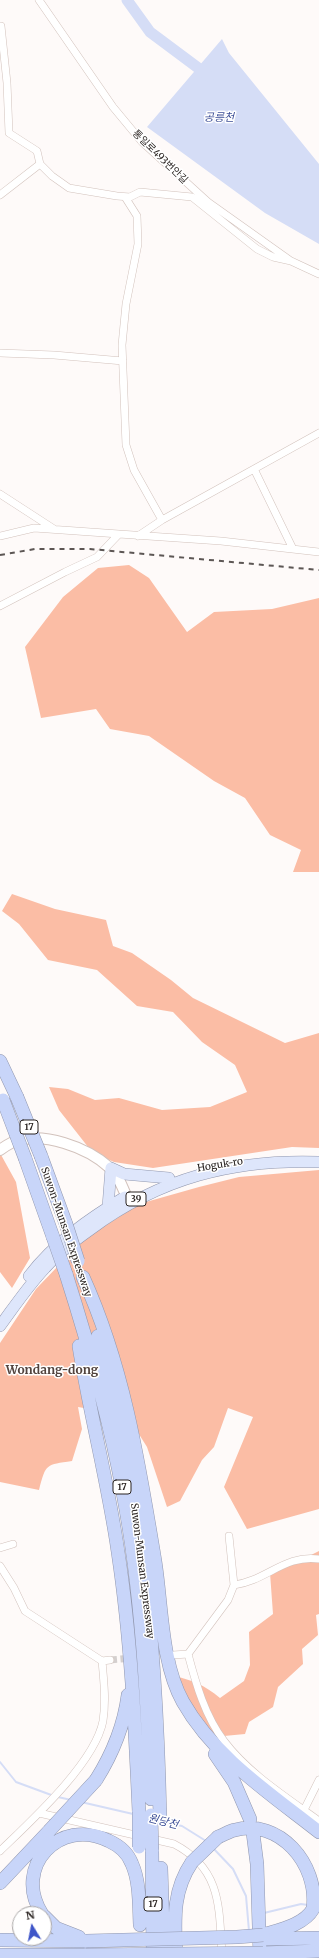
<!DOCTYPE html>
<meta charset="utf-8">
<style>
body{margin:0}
#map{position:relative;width:319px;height:1958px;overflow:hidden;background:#fefaf9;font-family:Merriweather,serif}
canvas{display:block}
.north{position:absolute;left:12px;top:1906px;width:40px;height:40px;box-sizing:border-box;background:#fff;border:1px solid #aaa7a7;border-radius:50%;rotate:350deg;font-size:11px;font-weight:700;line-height:16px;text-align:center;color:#2a2422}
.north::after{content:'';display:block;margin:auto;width:14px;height:18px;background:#3e55c8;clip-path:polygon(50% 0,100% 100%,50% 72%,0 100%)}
</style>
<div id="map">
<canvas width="319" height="1958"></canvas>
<div class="north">N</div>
</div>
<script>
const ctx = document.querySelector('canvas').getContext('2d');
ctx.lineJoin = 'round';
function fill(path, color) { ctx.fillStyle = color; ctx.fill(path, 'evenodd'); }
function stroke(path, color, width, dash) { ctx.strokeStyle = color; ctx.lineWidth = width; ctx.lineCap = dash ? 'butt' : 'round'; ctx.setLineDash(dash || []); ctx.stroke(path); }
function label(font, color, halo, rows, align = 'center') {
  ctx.font = font + ' Merriweather,"Noto Sans KR",serif'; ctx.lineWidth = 3; ctx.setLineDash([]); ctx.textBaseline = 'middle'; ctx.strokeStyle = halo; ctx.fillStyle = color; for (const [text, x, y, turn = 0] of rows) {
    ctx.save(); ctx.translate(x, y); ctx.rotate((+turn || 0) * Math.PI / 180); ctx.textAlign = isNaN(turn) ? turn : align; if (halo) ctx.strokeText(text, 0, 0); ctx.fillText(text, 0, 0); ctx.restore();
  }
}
fill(new Path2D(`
 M129 565 149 578 187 632 214 612 272 609 319 598V872H293L301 850 270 835 245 798 214 781 149 736 110 729 96 709 41 718 25 647 63 597 98 568Z
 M12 894 55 909 106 920 113 946 132 953 171 980 193 998 285 1043 319 1033V1148L292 1147 153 1168 114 1162 92 1152 59 1110 49 1087 68 1089 95 1100 119 1098 162 1110 210 1107 247 1092 235 1065 202 1042 173 1012 137 1006 97 970 48 960 19 924 2 911Z
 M0 1153 16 1182 30 1258 12 1288 0 1272Z
 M319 1170V1509L247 1529 224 1487 253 1417 228 1408 214 1447 202 1460 180 1501 167 1507 147 1447 127 1415 78 1407 82 1429 72 1461C46 1465 46 1463 39 1490L0 1482V1343L36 1289 83 1240 139 1204 199 1187 239 1177Z
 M319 1551V1614L316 1615 318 1635 302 1649 303 1664 278 1687 273 1707 249 1722 245 1734 224 1736 208 1734 172 1675C191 1680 205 1685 220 1698L244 1681 250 1665 249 1632 273 1614 270 1573 295 1563Z`), '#fbbda5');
fill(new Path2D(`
 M222 39 229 53 319 164V244L265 213 147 127Z`), '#d5ddf6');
stroke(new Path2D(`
 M0 1762 16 1782 54 1796
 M58 1797 71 1800
 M81 1802 133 1814
 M163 1822 182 1826 206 1841
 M213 1848 233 1869 246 1896 249 1931
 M264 1913 301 1904 308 1905`), '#d5ddf6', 2);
stroke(new Path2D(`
 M127 0 150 32 209 76`), '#d5ddf6', 11);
stroke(new Path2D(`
 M110 1660 132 1658`), '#d4cfce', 7, [7, 3.5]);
const street = new Path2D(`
 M39 0 113 107 142 142 208 202 291 261 319 274
 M1 26 7 83 9 133 37 151 40 164 52 176 69 188 117 196 130 197 140 192 192 197 257 249 273 257 291 261
 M0 195 40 164
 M125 197 137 216 138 244 126 304 122 345 126 445 134 470 162 520 319 433
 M0 353 54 355 123 361
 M254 469 293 549
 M0 494 54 529
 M0 536 34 528 119 534
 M138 536 162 520
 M0 606 65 572 97 557 119 534 221 541 319 552
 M0 1548 13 1544
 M0 1566 14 1588 25 1611 102 1661 110 1660
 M234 1585C266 1581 285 1554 319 1559
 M188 1654 228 1600 234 1585 229 1536
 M173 1655 188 1654C196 1684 205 1716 224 1741 248 1773 286 1797 319 1821
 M304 1810 319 1780
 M39 1813 174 1844C222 1869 219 1908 222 1955
 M0 1851C30 1822 95 1763 103 1721 106 1701 104 1682 102 1661`);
const secondary = new Path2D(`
 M0 1150C4 1147 9 1144 13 1142 43 1131 87 1147 110 1168 119 1175 124 1192 129 1202`);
const primary = new Path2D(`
 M108 1207 111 1168 124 1174 169 1178
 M29 1276C54 1243 90 1218 125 1197
 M0 1326C14 1307 28 1286 45 1268 58 1253 74 1241 91 1229 160 1178 233 1159 319 1162`);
const highway = new Path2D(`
 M0 1061 17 1097
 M41 1156 66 1224
 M25 1158 53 1237
 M66 1274C88 1343 110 1421 123 1493 142 1594 147 1696 151 1799
 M83 1277C124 1367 139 1464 155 1561 162 1605 161 1663 183 1702 214 1757 271 1794 319 1832
 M98 1336C116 1410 133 1485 143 1561 154 1646 158 1731 160 1817
 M79 1346C90 1415 108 1482 118 1552 131 1638 135 1725 139 1812
 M215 1754 234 1782 250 1819
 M96 1780C113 1753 124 1726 128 1695
 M253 1833 257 1864 260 1958
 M218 1837C224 1835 229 1831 235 1830 278 1818 319 1863 313 1909 304 1925 279 1930 263 1935
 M152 1850 153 1958
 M161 1868 164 1958
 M0 1883 49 1831
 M42 1914C12 1867 60 1816 109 1841 120 1846 128 1853 132 1864 140 1882 139 1905 140 1925
 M44 1916 56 1928 79 1937
 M265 1939 319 1938
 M0 1940 86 1941
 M263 1953 319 1951
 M0 1955H86
 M176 1958C175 1923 171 1893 192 1862`);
stroke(street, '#d2c2bc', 8);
stroke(secondary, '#d2c2bc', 12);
stroke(primary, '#9197ae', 12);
stroke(highway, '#9197ae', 14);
stroke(street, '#fff', 7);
stroke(secondary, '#fff', 10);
stroke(primary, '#dee6fb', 11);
stroke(highway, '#c8d5f9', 13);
stroke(new Path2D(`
 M0 555 35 549H90L319 570`), '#5c5654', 2, [5, 5]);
const highwayBridge = new Path2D(`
 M17 1097 41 1156
 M3 1100 25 1158
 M66 1224 78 1261
 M53 1237 66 1274
 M139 1812V1847
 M151 1815 152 1850
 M49 1831 96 1780
 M192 1862 218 1837
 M86 1941 237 1937 263 1935
 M86 1955 263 1953`);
stroke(highwayBridge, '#9197ae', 14, []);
stroke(highwayBridge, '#c8d5f9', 13);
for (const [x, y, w] of [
 [29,1127,18],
 [136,1199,20],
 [122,1487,18],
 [153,1904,18]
]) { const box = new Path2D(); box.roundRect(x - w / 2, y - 7, w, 14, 3); ctx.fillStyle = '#fff'; ctx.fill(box); stroke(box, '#2a2422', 1); }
label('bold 9px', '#2a2422', null, [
 ["17",29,1127],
 ["39",136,1199],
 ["17",122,1487],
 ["17",153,1904]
]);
label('10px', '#2a2422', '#fff', [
 ["통일로493번안길",160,157,44],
 ["Hoguk-ro",220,1165,-9],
 ["Suwon-Munsan Expressway",66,1232,71],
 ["Suwon-Munsan Expressway",142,1571,83]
]);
label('italic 11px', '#3d4f97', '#fff', [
 ["공릉천",219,118],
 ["원당천",163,1822,14]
]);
label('bold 12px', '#51433e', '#fff', [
 ["Wondang-dong",52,1371]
]);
</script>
